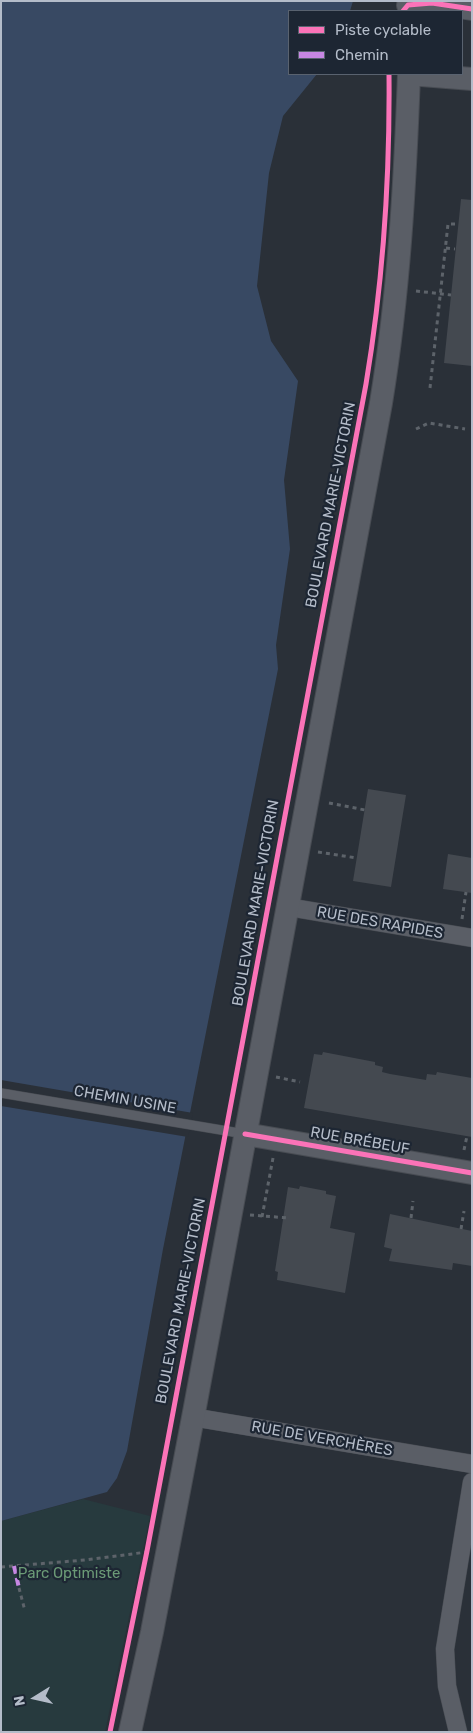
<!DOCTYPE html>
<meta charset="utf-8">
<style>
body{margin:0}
#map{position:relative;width:473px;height:1733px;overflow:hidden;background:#2a3038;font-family:Rubik,sans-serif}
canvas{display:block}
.frame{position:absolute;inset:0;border:2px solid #b4bcc9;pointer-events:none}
.legend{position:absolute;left:288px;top:10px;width:175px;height:65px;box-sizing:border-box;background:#1d2633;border:1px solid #59626f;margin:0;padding:6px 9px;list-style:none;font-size:15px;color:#b4bcc9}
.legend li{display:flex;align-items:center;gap:10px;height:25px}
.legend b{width:25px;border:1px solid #59626f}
.north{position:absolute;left:10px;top:1673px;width:50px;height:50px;-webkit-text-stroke:4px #1d2633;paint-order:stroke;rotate:260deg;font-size:14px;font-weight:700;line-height:20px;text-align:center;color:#b4bcc9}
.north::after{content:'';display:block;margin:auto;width:18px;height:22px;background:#b4bcc9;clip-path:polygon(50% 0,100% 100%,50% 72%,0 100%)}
</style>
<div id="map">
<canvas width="473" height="1733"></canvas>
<div class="frame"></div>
<ul class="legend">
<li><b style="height:6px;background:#fb73b8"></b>Piste cyclable</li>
<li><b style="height:6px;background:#c787e3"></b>Chemin</li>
</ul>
<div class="north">N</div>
</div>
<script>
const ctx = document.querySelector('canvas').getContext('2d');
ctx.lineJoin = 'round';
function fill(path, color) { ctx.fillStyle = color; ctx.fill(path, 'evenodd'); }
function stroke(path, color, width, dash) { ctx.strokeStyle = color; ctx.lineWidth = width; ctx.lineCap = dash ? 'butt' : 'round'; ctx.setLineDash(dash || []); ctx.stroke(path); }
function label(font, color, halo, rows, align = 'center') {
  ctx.font = font + ' Rubik,sans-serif'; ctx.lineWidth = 4.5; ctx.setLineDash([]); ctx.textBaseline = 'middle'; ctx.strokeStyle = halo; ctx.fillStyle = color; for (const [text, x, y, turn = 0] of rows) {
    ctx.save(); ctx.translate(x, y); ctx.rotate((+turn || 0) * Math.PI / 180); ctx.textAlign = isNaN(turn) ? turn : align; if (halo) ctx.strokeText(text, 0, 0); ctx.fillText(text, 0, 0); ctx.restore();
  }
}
fill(new Path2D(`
 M83 1499 150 1516 105 1732H1V1521Z`), '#273a3e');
fill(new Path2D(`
 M1 1H353L350 11H289V74H317L283 116 269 173 257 286 271 341 298 381 284 480 290 549 276 645 278 669 163 1249 127 1451 117 1478 107 1492 1 1521Z`), '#384963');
fill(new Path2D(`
 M1 1080 193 1113 188 1137 1 1106Z`), '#2a3038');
fill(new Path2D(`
 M461 199 472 200V366L444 363Z
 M368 789 406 795 391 887 353 881Z
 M448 854 472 858V893L443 889Z
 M323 1052 375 1062V1065L383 1067 382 1072 390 1074 426 1080 427 1074 436 1075 437 1072 472 1078V1137L304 1108 314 1054 322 1055Z
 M300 1186 326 1191V1194L336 1196 330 1228 355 1233 345 1293 277 1280 278 1272 275 1271 288 1187 299 1189Z
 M390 1214 472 1231V1266L453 1263 452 1270 389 1261 392 1249 384 1247Z`), '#444950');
const service = new Path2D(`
 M1 1093 245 1134`);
const minor = new Path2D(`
 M288 907 472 938
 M192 1417 472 1464
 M458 1732 447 1686 445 1649 472 1482`);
const tertiary = new Path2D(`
 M408 5 432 3 472 9
 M409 74 472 79
 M245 1134 472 1173
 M130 1732 152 1632 195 1407 381 403C399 293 405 184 409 74`);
stroke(service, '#484c53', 10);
stroke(minor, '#484c53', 19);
stroke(tertiary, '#484c53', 24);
stroke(new Path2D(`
 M446 248 455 249
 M416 291 451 295
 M430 388 448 224H458
 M416 429 429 423 465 429
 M329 803 365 810
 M318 852 357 858
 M462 919 466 892
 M276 1077 300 1082
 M464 1150 467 1136
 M250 1215 289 1218
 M262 1217 273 1158
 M411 1218 413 1201
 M461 1229 464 1211
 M1 1567 85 1560 147 1552
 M19 1588 25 1611`), '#5d636a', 3, [4, 4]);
stroke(service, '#5a5e66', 9);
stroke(minor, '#5a5e66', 18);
stroke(tertiary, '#5a5e66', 22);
stroke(new Path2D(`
 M14 1566 19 1588`), '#c787e3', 4, [8, 4]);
stroke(new Path2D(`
 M403 11 408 5 432 3 472 9
 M245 1134 472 1173
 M110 1732 147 1551 366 384C383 282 390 177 389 74`), '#fb73b8', 5);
label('15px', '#b4bcc9', '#1d2633', [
 ["BOULEVARD MARIE-VICTORIN",331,505,-79],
 ["BOULEVARD MARIE-VICTORIN",256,903,-80],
 ["RUE DES RAPIDES",380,923,10],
 ["CHEMIN USINE",125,1100,10],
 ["RUE BRÉBEUF",360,1141,10],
 ["BOULEVARD MARIE-VICTORIN",181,1301,-79],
 ["RUE DE VERCHÈRES",322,1439,10]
]);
label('15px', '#6b9a76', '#1d2633', [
 ["Parc Optimiste",69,1574]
]);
</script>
